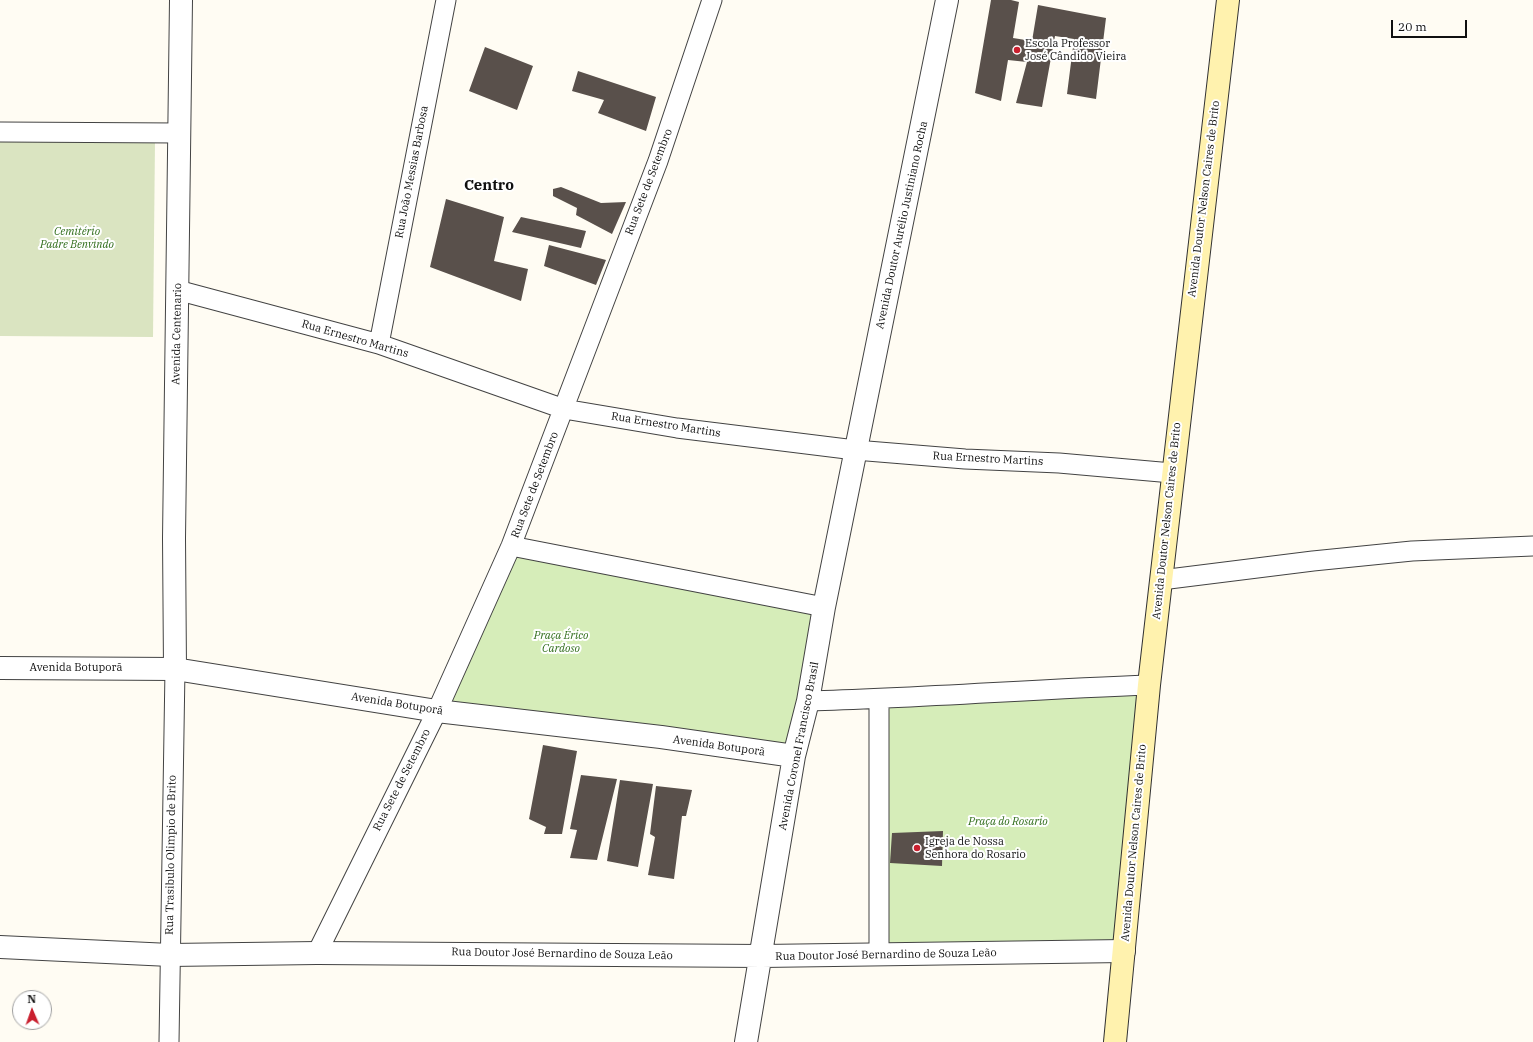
<!DOCTYPE html>
<meta charset="utf-8">
<style>
body{margin:0}
#map{position:relative;width:1533px;height:1042px;overflow:hidden;background:#fffcf3;font-family:"IBM Plex Serif",serif}
canvas{display:block}
.north{position:absolute;left:12px;top:990px;width:40px;height:40px;box-sizing:border-box;background:#fff;border:1px solid #9f9f9f;border-radius:50%;rotate:358deg;font-size:11px;font-weight:700;line-height:16px;text-align:center;color:#101010}
.north::after{content:'';display:block;margin:auto;width:14px;height:18px;background:#c91f2e;clip-path:polygon(50% 0,100% 100%,50% 72%,0 100%)}
.scale{position:absolute;left:1391px;top:20px;width:76px;height:18px;box-sizing:border-box;border:2px solid #101010;border-top:0;padding-left:5px;font-size:12px;line-height:14px;white-space:nowrap;color:#101010;-webkit-text-stroke:3px #fff;paint-order:stroke}
</style>
<div id="map">
<canvas width="1533" height="1042"></canvas>
<div class="north">N</div>
<div class="scale">20 m</div>
</div>
<script>
const ctx = document.querySelector('canvas').getContext('2d');
ctx.lineJoin = 'round';
function fill(path, color) { ctx.fillStyle = color; ctx.fill(path, 'evenodd'); }
function stroke(path, color, width, dash) { ctx.strokeStyle = color; ctx.lineWidth = width; ctx.lineCap = dash ? 'butt' : 'round'; ctx.setLineDash(dash || []); ctx.stroke(path); }
function label(font, color, halo, rows, align = 'center') {
  ctx.font = font + ' "IBM Plex Serif",serif'; ctx.lineWidth = 4; ctx.setLineDash([]); ctx.textBaseline = 'middle'; ctx.strokeStyle = halo; ctx.fillStyle = color; for (const [text, x, y, turn = 0] of rows) {
    ctx.save(); ctx.translate(x, y); ctx.rotate((+turn || 0) * Math.PI / 180); ctx.textAlign = isNaN(turn) ? turn : align; if (halo) ctx.strokeText(text, 0, 0); ctx.fillText(text, 0, 0); ctx.restore();
  }
}
fill(new Path2D(`
 M511 546 824 607 794 756 437 711Z
 M1146 685 1124 951 879 952 882 699Z`), '#d6edb9');
fill(new Path2D(`
 M0 140 155 141 153 337 0 336Z`), '#dae4c1');
fill(new Path2D(`
 M991 0H1011L1019 2 1013 38 1032 41 1038 5 1106 18 1096 99 1067 94 1074 39 1055 36 1042 107 1016 103 1027 62 1008 60 1001 101 975 93Z
 M485 47 533 66 517 110 469 91Z
 M578 71 656 97 646 131 598 113 604 100 572 91Z
 M561 187 601 203 626 202 612 234 576 215 577 208 553 196V189Z
 M446 199 504 217 494 261 528 269 521 301 430 267Z
 M521 217 586 231 581 248 512 232Z
 M549 245 606 260 596 285 544 266Z
 M543 745 577 751 562 834H544L546 827 529 819Z
 M581 775 617 779 597 860 570 858 577 830 570 829Z
 M620 780 653 784 638 867 607 861Z
 M656 786 692 790 686 816H682L674 879 648 875 655 837 650 834Z
 M943 831 942 866 890 863 892 833Z`), '#59504b');
const minor = new Path2D(`
 M0 132 178 133
 M177 290 379 344 564 409 677 428 855 450 965 459 1059 463 1172 473
 M379 344 446 0
 M511 546 824 607
 M1161 580 1313 561 1412 551 1533 546
 M879 699V955
 M808 701C922 698 1035 689 1149 685
 M317 953 437 711 511 546 658 161 712 0
 M169 1042 175 669`);
const tertiary = new Path2D(`
 M0 668 175 669 437 711 661 737 794 756
 M175 669 174 538 181 0
 M0 947 170 955 317 953 762 956 1124 951
 M746 1042 794 756 808 701 824 607 947 0`);
const secondary = new Path2D(`
 M1115 1042 1149 685 1228 0`);
stroke(minor, '#434343', 21);
stroke(tertiary, '#434343', 24);
stroke(secondary, '#323232', 24);
stroke(minor, '#fff', 19);
stroke(tertiary, '#fff', 22);
stroke(secondary, '#fff2ae', 22);
for (const [x, y, r, color] of [
 [1017,50,4,"#c91f2e"],
 [917,848,4,"#c91f2e"]
]) { const dot = new Path2D(); dot.arc(x, y, r, 0, 2 * Math.PI); ctx.fillStyle = color; ctx.fill(dot); stroke(dot, '#fff', 1.5); }
label('11px', '#101010', '#fff', [
 ["Escola Professor",1025,44],
 ["José Cândido Vieira",1025,57],
 ["Igreja de Nossa",925,842],
 ["Senhora do Rosario",925,855]
], 'left');
label('11px', '#101010', '#fff', [
 ["Rua João Messias Barbosa",412,172,-79],
 ["Rua Sete de Setembro",649,182,-69],
 ["Avenida Doutor Nelson Caires de Brito",1204,199,-83],
 ["Avenida Doutor Aurélio Justiniano Rocha",902,225,-78],
 ["Avenida Centenario",177,334,-89],
 ["Rua Ernestro Martins",355,339,16],
 ["Rua Ernestro Martins",666,425,9],
 ["Rua Ernestro Martins",988,459,3],
 ["Rua Sete de Setembro",535,485,-69],
 ["Avenida Doutor Nelson Caires de Brito",1167,521,-84],
 ["Avenida Botuporã",76,668],
 ["Avenida Botuporã",397,704,9],
 ["Avenida Botuporã",719,746,8],
 ["Avenida Coronel Francisco Brasil",799,746,-79],
 ["Rua Sete de Setembro",402,780,-63],
 ["Avenida Doutor Nelson Caires de Brito",1134,843,-85],
 ["Rua Trasibulo Olimpio de Brito",171,855,-89],
 ["Rua Doutor José Bernardino de Souza Leão",562,954,1],
 ["Rua Doutor José Bernardino de Souza Leão",886,955,-1]
]);
label('italic 11px', '#306d1b', '#fff', [
 ["Cemitério",77,232],
 ["Padre Benvindo",77,245],
 ["Praça Érico",561,636],
 ["Cardoso",561,649],
 ["Praça do Rosario",1008,822]
]);
label('bold 15px', '#101010', '#fff', [
 ["Centro",489,186]
]);
</script>
